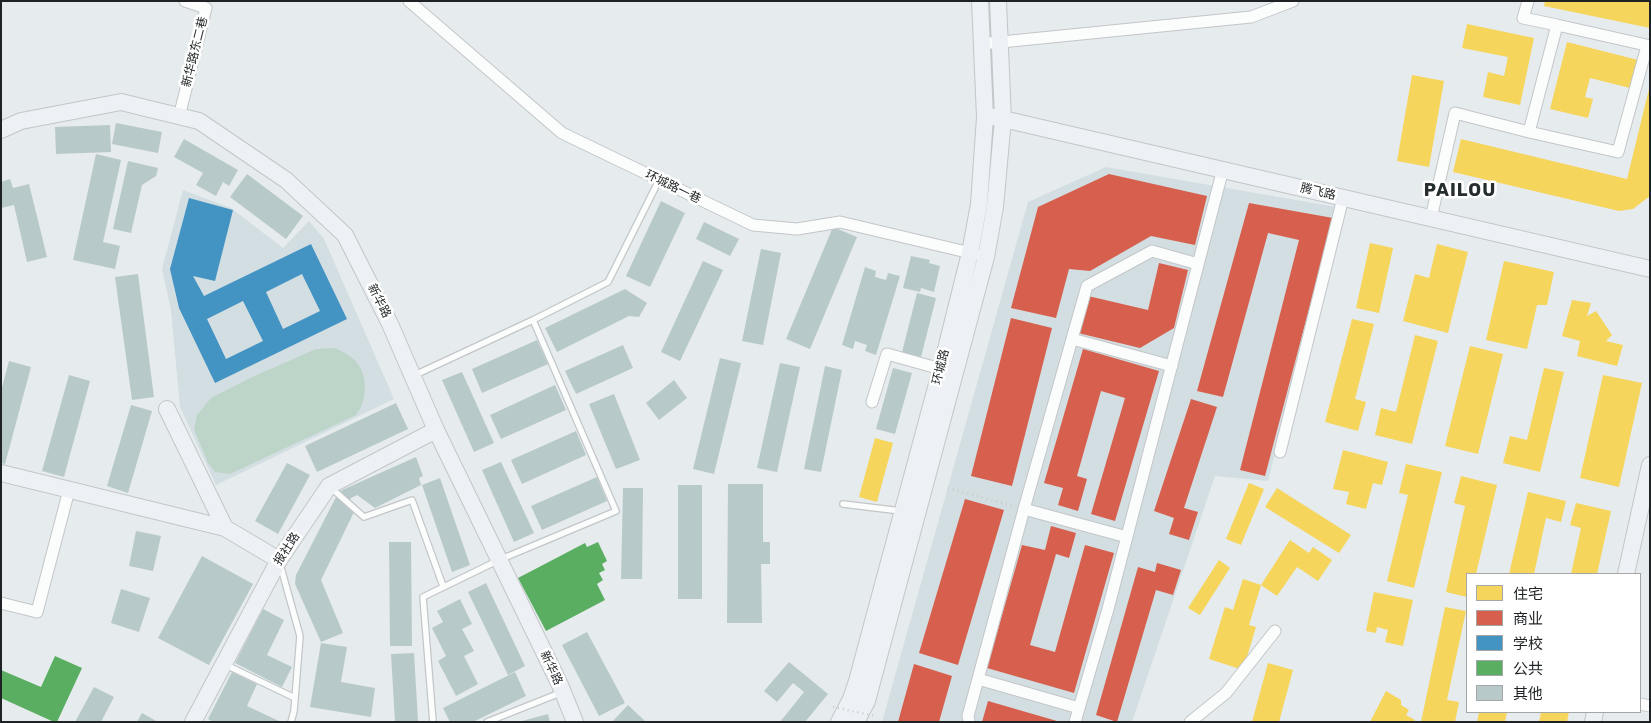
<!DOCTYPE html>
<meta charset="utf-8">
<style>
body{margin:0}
#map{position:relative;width:1651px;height:723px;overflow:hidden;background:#e6ebed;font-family:Rubik,"Noto Sans SC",sans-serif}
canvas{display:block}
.frame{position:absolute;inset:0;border:2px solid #1f2224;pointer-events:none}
.legend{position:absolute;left:1466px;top:573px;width:175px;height:140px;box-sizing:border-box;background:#fff;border:1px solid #a5a7a7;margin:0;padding:6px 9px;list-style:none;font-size:15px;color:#1f2224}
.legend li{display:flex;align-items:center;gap:10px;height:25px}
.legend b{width:25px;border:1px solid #a5a7a7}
</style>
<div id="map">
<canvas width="1651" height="723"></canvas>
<div class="frame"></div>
<ul class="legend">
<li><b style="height:14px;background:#f6d55c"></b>住宅</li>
<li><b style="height:14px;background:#d6604d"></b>商业</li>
<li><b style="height:14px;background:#4393c3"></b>学校</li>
<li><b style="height:14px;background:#5aae61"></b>公共</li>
<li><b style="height:14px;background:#b8c9c9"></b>其他</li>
</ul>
</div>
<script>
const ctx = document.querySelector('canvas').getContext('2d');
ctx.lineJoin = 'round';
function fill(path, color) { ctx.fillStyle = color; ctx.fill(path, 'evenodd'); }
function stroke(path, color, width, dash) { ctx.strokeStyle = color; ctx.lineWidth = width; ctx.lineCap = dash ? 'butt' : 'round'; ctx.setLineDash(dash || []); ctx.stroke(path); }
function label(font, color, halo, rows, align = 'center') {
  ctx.font = font + ' Rubik,"Noto Sans SC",sans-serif'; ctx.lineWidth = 5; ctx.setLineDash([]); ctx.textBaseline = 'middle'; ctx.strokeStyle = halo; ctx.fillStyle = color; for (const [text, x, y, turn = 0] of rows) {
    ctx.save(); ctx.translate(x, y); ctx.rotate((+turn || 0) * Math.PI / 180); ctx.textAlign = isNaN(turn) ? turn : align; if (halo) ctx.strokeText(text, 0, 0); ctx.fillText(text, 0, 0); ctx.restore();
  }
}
fill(new Path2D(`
 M1106 167 1336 207 1268 481 1215 476 1132 722H882L1028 202Z
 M183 190 231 208 283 248 309 221 324 239 394 399 216 485 180 407 171 310 162 269Z`), '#d3dee2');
fill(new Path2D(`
 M335 348C341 351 348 354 352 358 369 371 368 400 356 415L230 474 215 472 208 463 194 429 197 415 211 398 250 378 316 349Z`), '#bdd5c9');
fill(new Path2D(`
 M1545 1H1650V28L1544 6Z
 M1467 24 1534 38 1520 105 1483 97 1488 72 1504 76 1508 57 1462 48Z
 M1567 42 1638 60 1630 88 1590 78 1585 97 1593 99 1588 118 1550 109Z
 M1412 75 1444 81 1429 167 1397 161Z
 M1649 89 1650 196 1633 209 1619 211 1453 172 1461 139 1627 179Z
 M1370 243 1393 248 1379 313 1356 308Z
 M1437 244 1468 252 1448 333 1403 321 1415 274 1429 278Z
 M1504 261 1554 272 1547 305H1537L1527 349 1486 340Z
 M1572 300 1591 303 1587 316 1596 311 1612 335 1606 341 1623 345 1617 366 1577 356 1580 341 1562 336Z
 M1352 319 1374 324 1355 399 1366 402 1358 431 1325 422Z
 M1415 335 1438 341 1412 444 1375 435 1381 408 1396 412Z
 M1470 346 1503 354 1478 454 1445 446Z
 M1544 368 1564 372 1540 472 1503 463 1510 436 1527 440Z
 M1603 375 1642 383 1619 487 1580 478Z
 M875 438 893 443 877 502 859 497Z
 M1343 450 1388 462 1382 485 1373 483 1366 509 1346 504 1349 492 1333 489Z
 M1406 464 1442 472 1414 588 1387 581 1408 495 1399 493Z
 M1461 476 1497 485 1476 574H1467V597L1446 592 1465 506 1454 503Z
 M1249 483 1264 489 1241 545 1226 539Z
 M1277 488 1351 535 1339 553 1265 507Z
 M1528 492 1566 501 1561 522 1546 518 1534 574H1509Z
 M1576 503 1611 511 1597 574H1571L1581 528 1570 525Z
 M1290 540 1309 553 1313 547 1332 560 1318 581 1297 567 1277 596 1261 585Z
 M1219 560 1230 568 1200 615 1188 608Z
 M1243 579 1261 585 1249 625 1256 627 1243 670 1209 659 1225 607 1233 610Z
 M1374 592 1413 600 1403 646 1385 642 1388 630 1377 627 1376 633 1366 631Z
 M1445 607 1466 611 1447 700 1459 702 1455 722H1421Z
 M1268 663 1293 670 1279 722H1252Z
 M1386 691 1401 700V705L1409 710 1406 715 1415 720 1414 722H1370Z
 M1479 712H1507L1505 722H1477Z
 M1541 712H1569L1567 722H1539Z`), '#f6d55c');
fill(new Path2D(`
 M1109 174 1207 196 1195 245 1151 236 1090 271 1069 269 1056 318 1011 308 1038 207Z
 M1249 203 1333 218 1265 476 1240 470 1299 240 1268 233 1223 397 1197 391Z
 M1159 263 1188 270 1174 328 1140 348 1078 333 1088 296 1148 310Z
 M1011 318 1052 328 1012 486 971 476Z
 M1083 349 1159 371 1115 521 1091 514 1125 398 1101 391 1077 476 1087 479 1078 511 1058 505 1063 488 1044 483Z
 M1191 399 1217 407 1184 508 1198 512 1189 540 1169 534 1174 518 1154 511Z
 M965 499 1004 510 958 665 919 653Z
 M1051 526 1076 533 1069 558 1056 554 1030 645 1055 652 1085 545 1114 553 1074 693 987 668 1022 545 1045 550Z
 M1157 563 1181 570 1173 595 1156 590 1117 722 1096 715 1138 567 1155 572Z
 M914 664 952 676 939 722H898Z
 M988 701 1057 721V722H982Z`), '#d6604d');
fill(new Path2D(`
 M189 198 233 210 215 281 193 276 204 296 311 244 347 319 215 383 179 308 170 269ZM302 274 320 311 283 329 266 292ZM243 301 263 341 226 359 207 319Z`), '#4393c3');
fill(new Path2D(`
 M598 542 607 561 602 564 605 570 599 573 603 580 597 584 605 600 546 631 518 578 585 543 587 547Z
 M55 656 82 668 57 722H54L1 698V670L41 687Z`), '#5aae61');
fill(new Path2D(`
 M116 123 162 132 158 153 112 144Z
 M110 125 111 152 56 154 55 127Z
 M184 139 238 170 229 186 223 182 216 196 196 185 203 173 174 157Z
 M96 154 121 160 103 242 120 246 115 269 73 260Z
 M128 161 158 168 156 176 142 185 131 233 113 229Z
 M247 174 303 216 286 239 230 197Z
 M10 179 13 188 29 184 47 257 27 262 14 205 1 208V182Z
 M661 201 685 213 650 287 626 276Z
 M704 222 739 239 730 256 696 239Z
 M833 227 857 237 810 349 786 339Z
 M761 249 781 253 763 345 742 341Z
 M911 256 930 260 929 263 940 266 934 292 921 288 920 292 903 288Z
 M703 261 723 270 680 361 661 352Z
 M865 267 876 271 875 277 886 280 888 273 900 276 876 355 865 351 867 345 855 341 853 349 842 345Z
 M138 274 154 397 132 400 115 277Z
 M625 289 647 303 639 317 629 316 557 352 545 328Z
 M917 293 936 298 921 357 902 352Z
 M537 340 548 364 482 393 472 369Z
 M623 345 633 368 576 394 565 371Z
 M720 358 741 363 714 474 693 469Z
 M9 361 31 367 5 464 1 463V391Z
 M780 363 800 367 777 472 757 468Z
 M825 366 842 370 821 472 804 469Z
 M893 368 912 373 895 434 876 429Z
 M462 372 494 443 474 452 442 380Z
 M69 375 90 381 64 477 42 471Z
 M674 380 687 398 659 420 646 403Z
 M555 385 566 410 501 439 490 415Z
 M614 394 640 460 616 469 589 404Z
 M396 403 408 429 317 472 305 446Z
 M131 405 152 411 128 493 107 486Z
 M576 431 586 455 522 484 511 460Z
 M416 457 423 476 419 478 421 485 375 508 357 495 351 498 347 507 354 512 321 580 343 633 321 642 295 584 296 575 335 499 342 490Z
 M501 462 534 533 514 542 482 470Z
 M287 463 310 475 278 534 255 521Z
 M597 477 607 501 542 530 531 506Z
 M440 478 470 565 452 572 422 485Z
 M728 484H763V542H770V564H761L762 623H727Z
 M678 485H702V599H678Z
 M623 488H643L642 579H621Z
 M136 531 161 536 153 571 129 566Z
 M389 542H411L412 646H390Z
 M202 556 253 584 209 665 158 638Z
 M486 583 525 666 508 675 468 592Z
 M121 589 150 598 139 632 111 623Z
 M460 599 472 624 462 629 474 651 464 656 478 684 456 696 438 661 446 656 432 628 443 622 437 611Z
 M263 609 284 620 267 655 292 667 282 687 235 663Z
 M587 632 625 703 599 716 562 645Z
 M321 643 347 647 341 682 375 688 371 717 310 707Z
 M414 653 418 721 395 722 391 654Z
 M789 662 828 694 805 722H780L804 692 793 683 777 702 764 691Z
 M232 672 257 684 247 706 281 722H213L208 719Z
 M515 672 526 696 473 722H450L443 708Z
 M94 687 114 697 101 722H75Z
 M628 705 646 722H612Z
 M142 713 158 722H137Z
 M548 714 550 722H523L522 721Z`), '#b8c9c9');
const lane = new Path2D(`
 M533 320 608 282 659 180
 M415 375 533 320 616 511 499 560 423 597 433 722
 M330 487 364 517 412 500 443 586
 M843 504 901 511
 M280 564 300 636 294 711 291 722
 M226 665 295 698
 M487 722 560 693`);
const street = new Path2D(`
 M409 1 562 133 753 225 797 229 840 222 975 254
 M1528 1 1523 18 1557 25
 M981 44 1251 17 1293 1
 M179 117 206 8 185 1
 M1529 132 1618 152 1647 46
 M1431 218 1455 113 1529 132 1557 25 1650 46
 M1072 339 1087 286 1152 251 1198 264
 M872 402 887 354 941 369
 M1280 452 1343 198
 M1024 509 1072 339 1172 366
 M1 603 37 612 69 490
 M978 679 1024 509 1127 537
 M1640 704 1650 706
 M969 722 968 716 978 679 1079 708
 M1075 722 1108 609 1223 169
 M1190 722 1226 693 1275 631`);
const secondary = new Path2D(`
 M993 117 1003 119 1650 269
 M1 130 21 121 121 102 199 121 286 180 345 235 390 324 436 430 560 685 575 722
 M167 409 225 528 279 560
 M1 473 225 528
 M1626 574 1650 465
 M193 722 279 560 329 486 436 430
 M839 722 851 699 857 681 941 369 970 253 979 204 985 117 980 1
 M856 722 867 701 986 257 995 207 1003 119 998 1
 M1593 722 1595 712`);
stroke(lane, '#c3c6c8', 8);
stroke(street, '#c3c6c8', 13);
stroke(secondary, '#c3c6c8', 18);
stroke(new Path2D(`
 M948 488 1013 506`), '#c8c9ca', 2.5, [1, 4]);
stroke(lane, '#fbfcfc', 5.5);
stroke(street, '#fbfcfc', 11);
stroke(secondary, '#edf0f4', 16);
stroke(new Path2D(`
 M833 707 875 716`), '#c8c9ca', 2.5, [1, 4]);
label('12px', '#1f2224', '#fff', [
 ["新华路东二巷",195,52,-76],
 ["环城路一巷",673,187,26],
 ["腾飞路",1318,192,13],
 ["新华路",379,301,63],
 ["环城路",941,367,-76],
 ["报社路",287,549,-57],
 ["新华路",551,668,65]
]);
ctx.letterSpacing = '1px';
label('bold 18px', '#262d2f', '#fff', [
 ["PAILOU",1460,191]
]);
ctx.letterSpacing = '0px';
</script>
